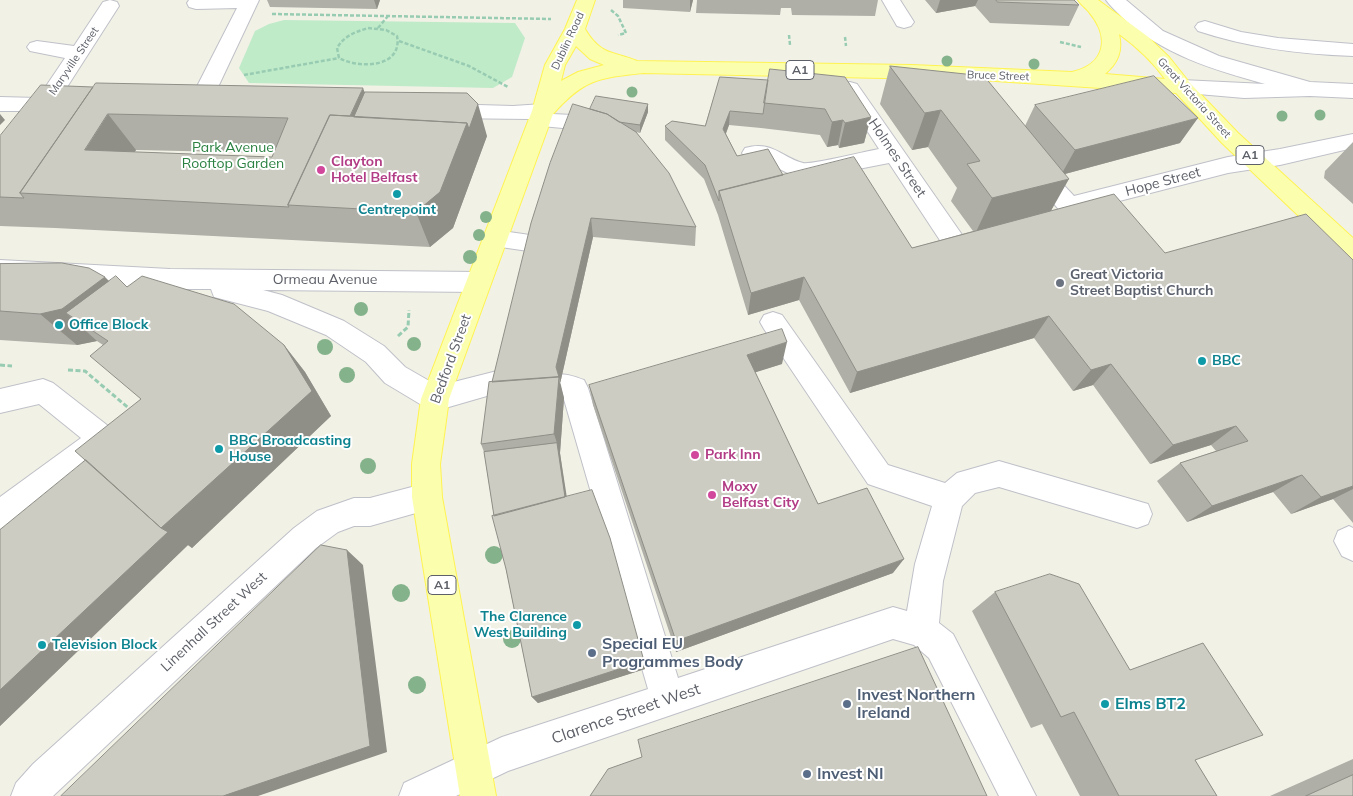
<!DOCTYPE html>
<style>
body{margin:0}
canvas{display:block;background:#f1f1e6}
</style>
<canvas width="1353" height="796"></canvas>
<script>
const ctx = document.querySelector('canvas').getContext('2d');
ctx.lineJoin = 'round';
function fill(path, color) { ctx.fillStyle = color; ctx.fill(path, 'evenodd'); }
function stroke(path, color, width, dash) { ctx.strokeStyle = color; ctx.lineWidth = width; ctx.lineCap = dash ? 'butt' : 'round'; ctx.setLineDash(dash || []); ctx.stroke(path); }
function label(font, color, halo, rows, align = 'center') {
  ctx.font = font + ' Mulish,sans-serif'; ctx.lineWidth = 4; ctx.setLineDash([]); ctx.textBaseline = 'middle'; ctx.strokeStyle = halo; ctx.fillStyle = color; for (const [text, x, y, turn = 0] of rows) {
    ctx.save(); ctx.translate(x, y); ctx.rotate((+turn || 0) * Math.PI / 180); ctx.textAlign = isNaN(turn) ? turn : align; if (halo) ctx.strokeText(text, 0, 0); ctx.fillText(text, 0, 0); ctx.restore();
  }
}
fill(new Path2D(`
 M284 20 515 23 525 38 512 77 493 88 249 83 239 68 255 31 269 24Z`), '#c0ebc9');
const minor = new Path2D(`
 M110 0 117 2 119 6 60 98 70 100 74 105 70 110 49 112 8 168 0 170V146L27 111H0V97L38 98 65 58 30 51 27 47 30 43 37 41 74 46 103 2Z
 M189 0H259L211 102 207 107 200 109 193 107 189 102 237 8 196 9 189 7 187 3Z
 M882 0H900L914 22 911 26 904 28 897 26Z
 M1106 0H1126L1163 31 1219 56 1310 82 1353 84V98L1310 96 1244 98 1175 92 1172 87 1175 82 1182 80 1265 84C1214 70 1161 54 1122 17 1116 11 1110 6 1106 0Z
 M1205 21 1241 32 1278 38 1353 44V56C1300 54 1249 48 1198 31L1195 27 1198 23Z
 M850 82 857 84 965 239 968 245 965 251 956 254 947 251 889 163 802 180 763 161 745 158 742 153 745 148C772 140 781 157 803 163 811 165 867 151 879 149L840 89 843 84Z
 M443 104 513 106 543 104 551 106 554 111 552 114 573 115 610 125 613 130 610 135 602 137 573 129 531 125 529 119 443 118 435 116 432 111 435 106Z
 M1353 134V148L1280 165 1228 173 1069 214 1061 212 1023 168 1026 162 1034 160 1042 162 1074 196 1228 157 1280 149Z
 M495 230 544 237 547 243 544 249 535 252 487 245 483 239 487 233Z
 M0 260 170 269 479 272 488 275 491 282 488 289 479 292 263 290 282 295 344 321 384 346 405 367 438 386 501 370 511 373 515 381 511 389 435 411 425 407 385 383 366 362 326 335 268 311 214 297 211 289H170L0 278Z
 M773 312 782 315 888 465 945 483 957 473 999 461 1148 504 1152 514 1148 524 1137 528 999 487 975 493 962 506 943 581 939 623 953 634 1036 796H999L929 658 914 645 893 639 508 771 456 796H399L404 783 502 737 648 689 563 396 550 392 546 384 550 376C563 372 572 376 584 380L588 388 678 678 893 607 907 611 915 564 932 506 868 484 764 329 760 322 764 315Z
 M43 379 53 383 112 429 116 438 112 447 11 525 0 529V497L81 438 39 404 0 413V389Z
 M427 483 437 487 442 497 437 507 370 526H354L338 532 316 548 53 796H11L16 783 33 764 294 528 317 511 354 498H370Z
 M1349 526 1353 528V561L1342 556 1334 541 1338 531Z`);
const major = new Path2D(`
 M577 0H595L585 29C601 56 613 51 637 61L912 65 1072 72C1106 64 1110 37 1089 12 1085 7 1081 5 1078 0H1098L1147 36 1169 57 1189 82 1238 133 1353 238V261L1344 259 1222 143 1176 93 980 80 643 73C598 78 584 79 553 114L449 399 440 464 442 497 496 796H460L412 497V464L421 399 532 111 545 65 565 29ZM1119 34C1137 47 1152 61 1165 79L1105 74C1118 63 1123 51 1119 34ZM576 46 590 59 604 65 578 72 561 81 565 65Z`);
stroke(minor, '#bfc1c8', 2);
stroke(major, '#fff351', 2);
stroke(new Path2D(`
 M611 10 618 16 626 33 618 35
 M272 14 551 19
 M368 28 386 30 397 36C403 68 359 69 339 58L337 48C344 36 355 32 368 28Z
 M378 28 388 16
 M789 35 790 45
 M845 37 846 46
 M399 41 469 66 508 87
 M1060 42 1081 47
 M244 75 339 58`), '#98ccb2', 2.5, [4, 2]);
stroke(new Path2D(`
 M398 336 408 327 409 310
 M0 365 12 366
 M68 370 85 371 132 411`), '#98ccb2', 3, [5, 2.5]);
fill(minor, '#fff');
fill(major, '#fbffad');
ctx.fillStyle = '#84b38b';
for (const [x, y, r] of [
 [947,61,5.5],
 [1034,64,5.5],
 [632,92,5.5],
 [1320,115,5.5],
 [1282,116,5.5],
 [486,217,6],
 [479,235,6],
 [470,257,7],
 [361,309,7],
 [414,344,7],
 [325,347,8],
 [347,375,8],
 [368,466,8],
 [494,555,9],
 [401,593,9],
 [512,639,9],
 [417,685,9]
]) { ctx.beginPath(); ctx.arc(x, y, r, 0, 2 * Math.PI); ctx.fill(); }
fill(new Path2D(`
 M267 0H380L377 9 270 7Z
 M623 0H693L690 12 623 8Z
 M697 0H878L875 16 792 15 791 8H781L780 15 696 13Z
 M925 0H1074L1079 5 1069 26 990 23 975 6 936 13Z
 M890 66 1025 126 1035 105 1180 143 1065 174 1051 211 1165 253 1353 260V523L1333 499 1291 514 1273 492 1187 522 1157 481 1180 463 1216 451 1211 445 1150 464 1093 385 1073 391 1034 338 850 393 799 300 748 315 718 215 704 179 665 140V126H705L720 77 871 117 864 143 839 148 838 145 827 147 820 135 761 128 729 125 726 134 737 156 783 175 912 248 973 231 951 201 957 188 928 147 912 150 880 104Z
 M93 87 364 92 487 136 453 228 430 247 55 228 0 226V136ZM136 150 274 153 272 157 134 152Z
 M648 104V112L640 133 636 132 696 227 695 246 593 237 560 384 564 398 560 453 566 497 645 669 538 703 532 697 506 569 494 516 484 452 481 444 492 382 590 109Z
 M1353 142V204L1324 178 1325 171Z
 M0 264 109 281 127 287 284 345 305 372 331 416 192 548 188 545 0 726V530L86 460 141 399 103 345 97 341 77 345 0 340Z
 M782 364 755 372 818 504 893 573 676 652 593 405 589 385Z
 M995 592 1130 670 1195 760 1217 796H1080L1042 724 1031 728 972 611Z
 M1353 759V796H1270Z`), '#afafa8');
fill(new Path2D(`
 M374 0H380L377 9Z
 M690 0H693L690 12Z
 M940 0H978L975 6 936 13Z
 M363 88 377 123 350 117Z
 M478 104 487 136 453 228 430 247 416 212Z
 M648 104V112L640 133V125Z
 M941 110 928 147 912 150 925 113Z
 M730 111 729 125 722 143 723 129Z
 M0 114 5 120 0 125Z
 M108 114 136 150 115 185 27 194Z
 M871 117 864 143 839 148 845 123Z
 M1198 118 1180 143 1061 175 1075 150Z
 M843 120 838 145 827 147 832 122Z
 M1069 179 1048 216 975 234 992 198Z
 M591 218 593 237 560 384 556 367Z
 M105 277 137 309 66 313 97 341 77 345 40 314Z
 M804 277 799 300 748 315 751 293Z
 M1049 316 1034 338 850 393 857 372Z
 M787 342 782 364 744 376 747 355Z
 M284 345 305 372 331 416 192 548 188 545 0 726V690L161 528Z
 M1111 364 1093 385 1073 391 1091 370Z
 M559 377 564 398 560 453 569 511 499 530 557 443 554 434Z
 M1236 426 1211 445 1150 464 1173 445Z
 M1302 475 1273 492 1187 522 1212 506Z
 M1353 486V489L1333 499 1291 514 1321 497Z
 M347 550 363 565 387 752 258 796H223Z
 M904 559 893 573 676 652V641Z
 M644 661 645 669 538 703 532 697Z`), '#8f8f88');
const building = new Path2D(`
 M996 0H1074L1079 5 998 2Z
 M890 66 984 76 1069 179 992 198 967 164 980 161 941 110 925 113Z
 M770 69 845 77 871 117 845 123 843 120 832 122 825 109 764 103Z
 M1154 76 1198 118 1075 150 1035 105Z
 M720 77 768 80 763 114 730 111 723 129 737 156 768 149 783 175 719 191V201L705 165 665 126 672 121 705 126Z
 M96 83 363 88 350 116 330 115 288 205 289 207 20 193ZM108 114 249 117 288 118 272 157 85 150Z
 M41 85 93 87 20 193 24 198 0 197V136Z
 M365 92 467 93 478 104 469 129 467 123 354 117Z
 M596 96 648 104 640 125 619 122 607 114 590 109Z
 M573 104 607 114 636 132 669 173 696 227 591 218 556 367 559 377 492 382 531 223 550 163Z
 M330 115 467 123 440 192 416 212 288 205Z
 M854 157 912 248 1114 194 1165 253 1306 214 1353 260V486L1321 497 1302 475 1212 506 1180 463 1248 441 1236 426 1173 445 1111 364 1091 370 1049 316 857 372 804 277 751 293 719 191Z
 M62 263 89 268 105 277 62 309 40 314 0 311V264Z
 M116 276 127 287 142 276 234 304 284 345 312 391 161 528 75 451 141 399 90 356 108 341 66 313Z
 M782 329 787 342 747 355 818 504 867 488 904 559 676 641 589 385Z
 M559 377 554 434 481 444 489 382Z
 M557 443 565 497 494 516 484 452Z
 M86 460 161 528 168 532 0 690V530Z
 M592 490 610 538 644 661 532 697 506 569 492 516Z
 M321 545 347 550 370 746 223 796H61Z
 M1050 574 1079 584 1130 670 1203 643 1263 735 1195 760 1217 796H1119L1074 712 1061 717 995 592Z
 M918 647 987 796H590L608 769 642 757 638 740Z
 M1353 775V796H1306Z`);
fill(building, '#ccccc3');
stroke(building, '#8f8f88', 1);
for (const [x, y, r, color] of [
 [321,170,5,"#d1479c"],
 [397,194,5,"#0f9aa8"],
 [1060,283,5,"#6b7280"],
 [59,325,5,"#0f9aa8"],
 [1202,361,5,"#0f9aa8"],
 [219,449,5,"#0f9aa8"],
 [695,455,5,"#d1479c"],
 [712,495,5,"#d1479c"],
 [577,625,5,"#0f9aa8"],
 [42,645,5,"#0f9aa8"],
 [592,653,5,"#5c6f8a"],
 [847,704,5,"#5c6f8a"],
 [1105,704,5,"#0f9aa8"],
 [807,774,5,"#5c6f8a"]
]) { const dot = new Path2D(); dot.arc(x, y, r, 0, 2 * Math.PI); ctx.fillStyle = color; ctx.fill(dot); stroke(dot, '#fff', 2); }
label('11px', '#5d6068', '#fff', [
 ["Dublin Road",568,41,-65],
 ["Maryville Street",74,61,-56],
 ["Bruce Street",998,76,2],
 ["Great Victoria Street",1194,98,48]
]);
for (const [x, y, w] of [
 [800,70,28],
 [1250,155,28],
 [442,585,28]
]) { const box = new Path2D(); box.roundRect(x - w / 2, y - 9.5, w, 19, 4); ctx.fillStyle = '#fff'; ctx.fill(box); stroke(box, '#5d6068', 1); }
label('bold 12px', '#5d6068', null, [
 ["A1",800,70],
 ["A1",1250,155],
 ["A1",442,585]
]);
label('14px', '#2a8141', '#fff', [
 ["Park Avenue",233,148],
 ["Rooftop Garden",233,164]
]);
label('14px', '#5d6068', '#fff', [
 ["Holmes Street",897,158,56],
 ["Hope Street",1163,182,-15],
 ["Ormeau Avenue",325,280],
 ["Bedford Street",451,359,-70],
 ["Linenhall Street West",214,622,-43]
]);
label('bold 14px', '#b23c85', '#fff', [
 ["Clayton",331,162],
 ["Hotel Belfast",331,178],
 ["Park Inn",705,455],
 ["Moxy",722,487],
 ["Belfast City",722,503]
], 'left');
label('bold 14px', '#0d838f', '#fff', [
 ["Centrepoint",397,210,"center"],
 ["Office Block",69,325],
 ["BBC",1212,361],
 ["BBC Broadcasting",229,441],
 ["House",229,457],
 ["The Clarence",567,617,"right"],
 ["West Building",567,633,"right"],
 ["Television Block",52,645]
], 'left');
label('bold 14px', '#5b616d', '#fff', [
 ["Great Victoria",1070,275],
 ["Street Baptist Church",1070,291]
], 'left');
label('bold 16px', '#4e5e75', '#fff', [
 ["Special EU",602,644],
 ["Programmes Body",602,662],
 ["Invest Northern",857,695],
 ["Ireland",857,713],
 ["Invest NI",817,774]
], 'left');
label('bold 16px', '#0d838f', '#fff', [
 ["Elms BT2",1115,704]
], 'left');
label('16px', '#5d6068', '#fff', [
 ["Clarence Street West",626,714,-19]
]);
</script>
